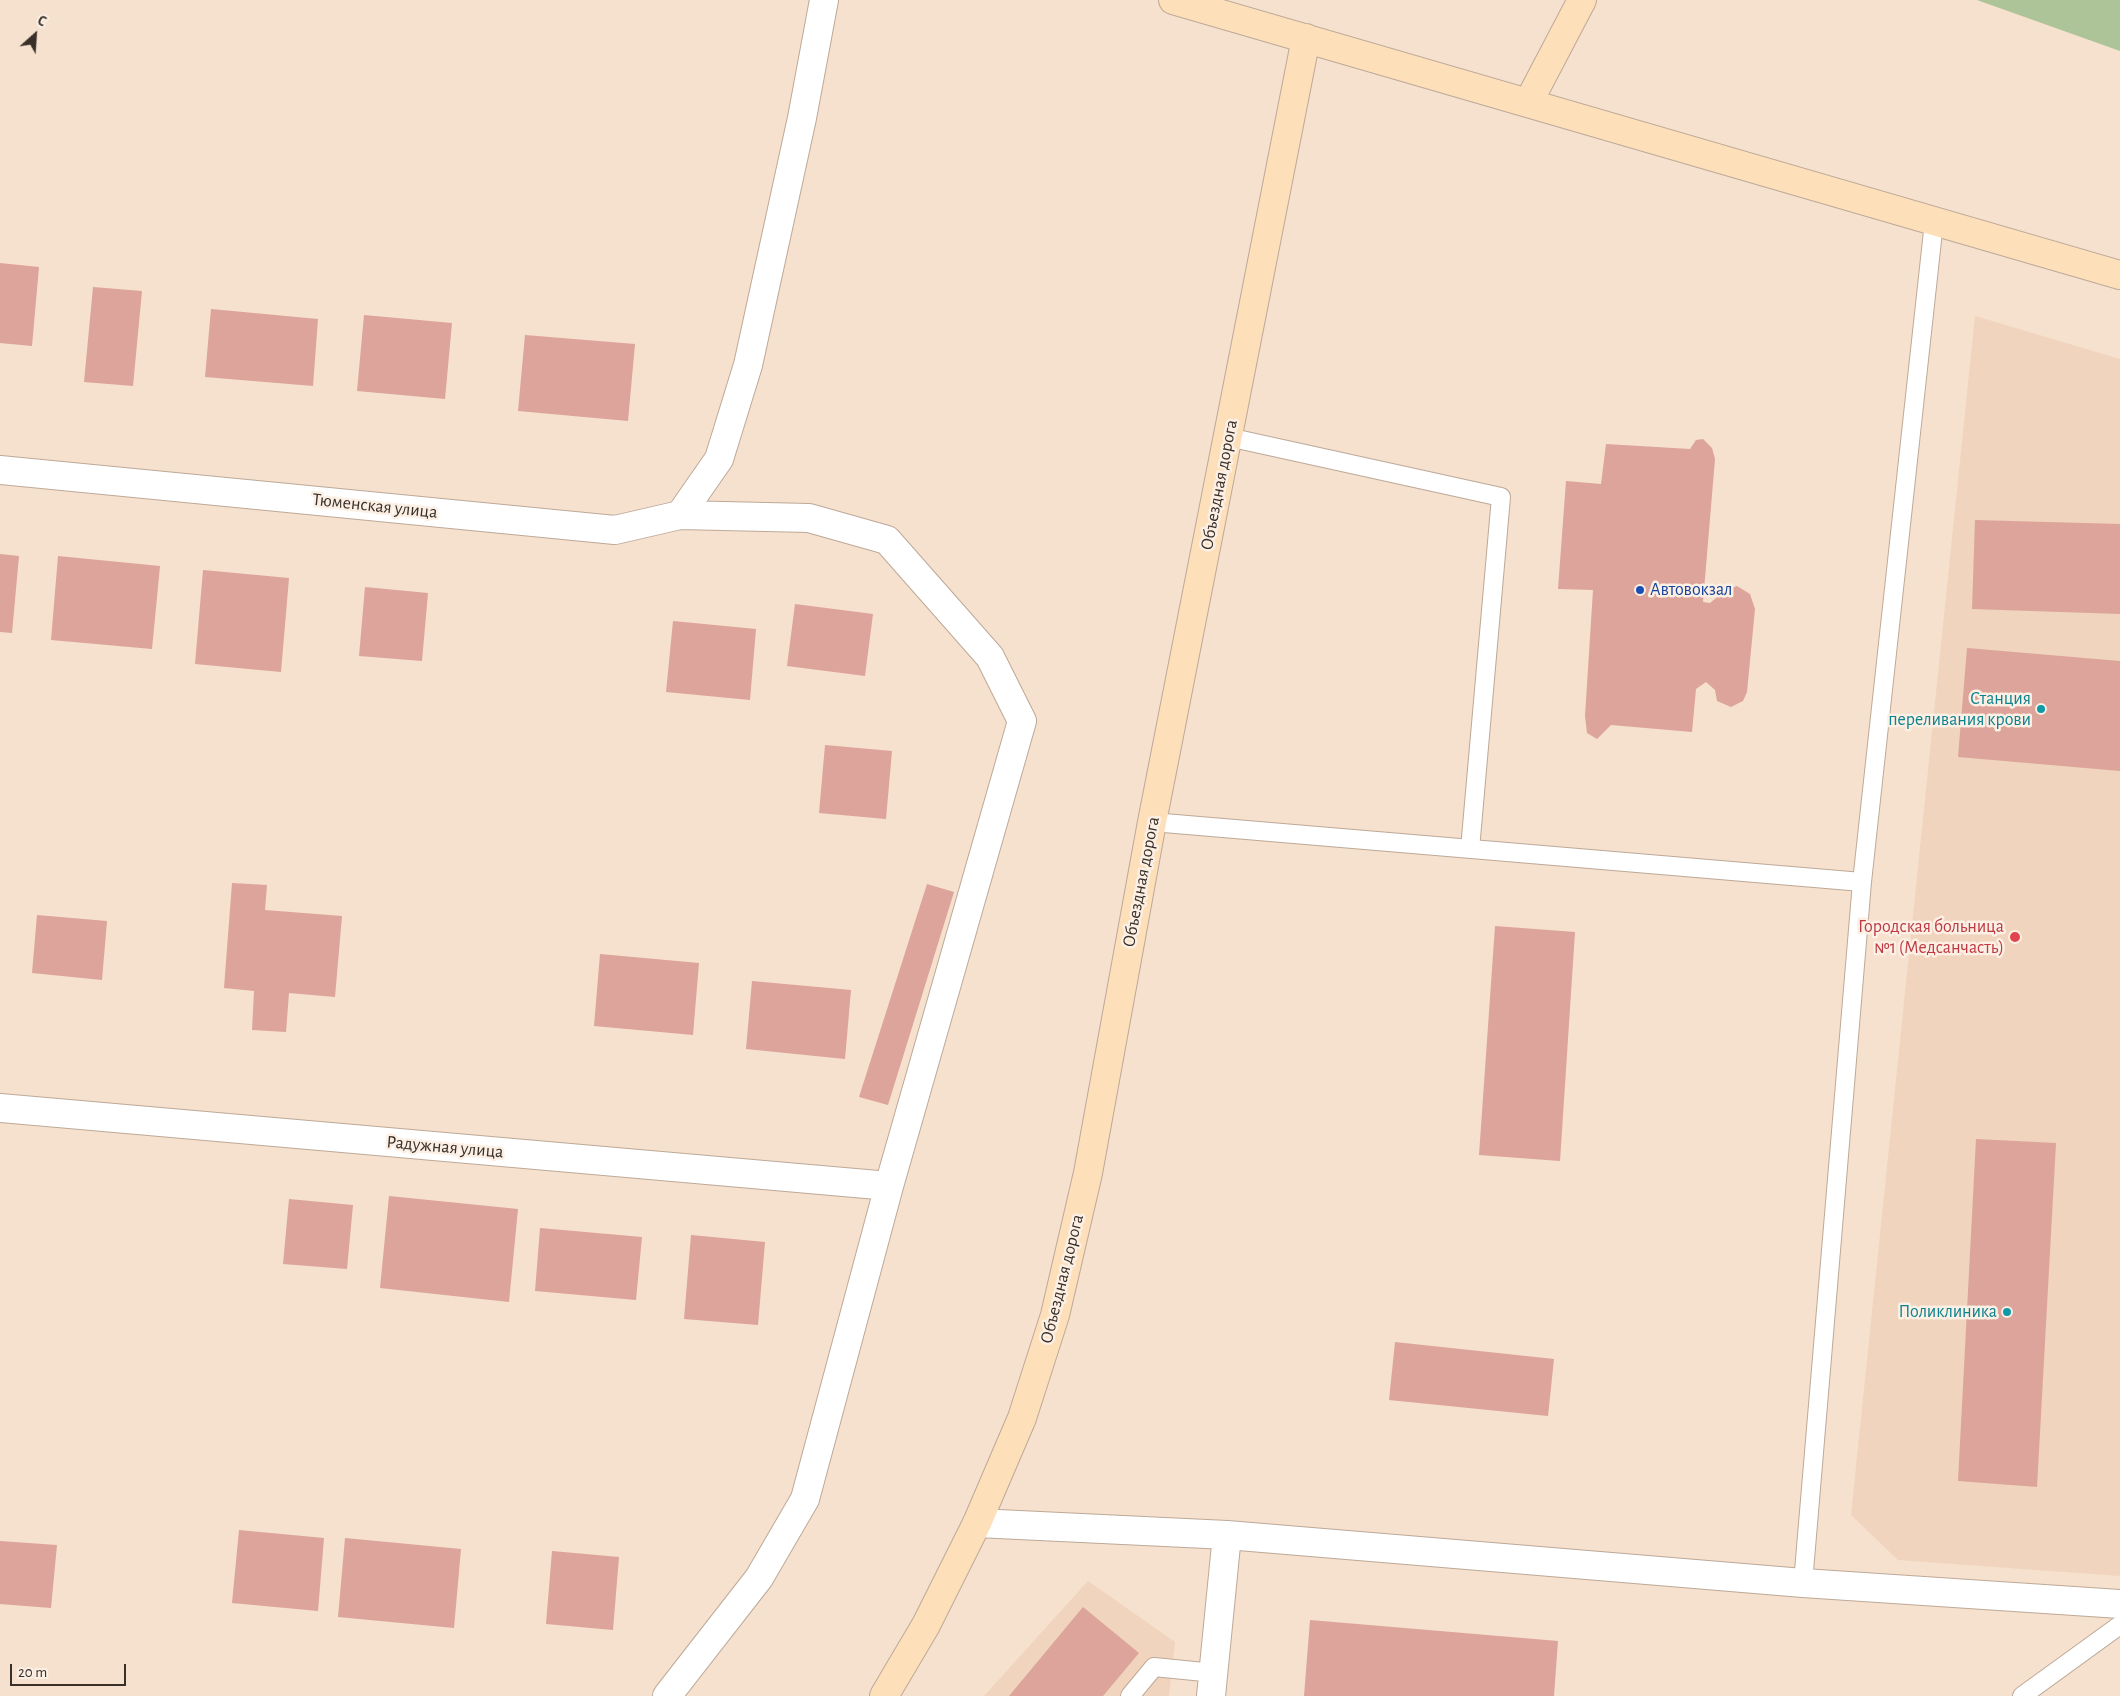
<!DOCTYPE html>
<meta charset="utf-8">
<style>
body{margin:0}
#map{position:relative;width:2120px;height:1696px;overflow:hidden;background:#f6e0ce;font-family:"Alegreya Sans",sans-serif}
canvas{display:block}
.north{position:absolute;left:10px;top:10px;width:50px;height:50px;-webkit-text-stroke:4px #fcefe4;paint-order:stroke;rotate:26deg;font-size:14px;font-weight:700;line-height:20px;text-align:center;color:#382f29}
.north::after{content:'';display:block;margin:auto;width:18px;height:22px;background:#382f29;clip-path:polygon(50% 0,100% 100%,50% 72%,0 100%)}
.scale{position:absolute;left:10px;top:1664px;width:116px;height:22px;box-sizing:border-box;border:2px solid #382f29;border-top:0;padding-left:6px;font-size:15px;line-height:18px;white-space:nowrap;color:#382f29;-webkit-text-stroke:4px #fcefe4;paint-order:stroke}
</style>
<div id="map">
<canvas width="2120" height="1696"></canvas>
<div class="north">С</div>
<div class="scale">20 m</div>
</div>
<script>
const ctx = document.querySelector('canvas').getContext('2d');
ctx.lineJoin = 'round';
function fill(path, color) { ctx.fillStyle = color; ctx.fill(path, 'evenodd'); }
function stroke(path, color, width, dash) { ctx.strokeStyle = color; ctx.lineWidth = width; ctx.lineCap = dash ? 'butt' : 'round'; ctx.setLineDash(dash || []); ctx.stroke(path); }
function label(font, color, halo, rows, align = 'center') {
  ctx.font = font + ' "Alegreya Sans",sans-serif'; ctx.lineWidth = 5; ctx.setLineDash([]); ctx.textBaseline = 'middle'; ctx.strokeStyle = halo; ctx.fillStyle = color; for (const [text, x, y, turn = 0] of rows) {
    ctx.save(); ctx.translate(x, y); ctx.rotate((+turn || 0) * Math.PI / 180); ctx.textAlign = isNaN(turn) ? turn : align; if (halo) ctx.strokeText(text, 0, 0); ctx.fillText(text, 0, 0); ctx.restore();
  }
}
fill(new Path2D(`
 M1975 316 2120 359V1576L1898 1560 1851 1515Z
 M1088 1581 1175 1642 1169 1696H984Z`), '#f0d4bd');
fill(new Path2D(`
 M1977 0H2120V51Z`), '#adc398');
fill(new Path2D(`
 M0 263 39 267 32 346 0 343Z
 M93 287 142 291 133 386 84 382Z
 M211 309 318 319 313 386 205 377Z
 M364 315 452 323 445 399 357 391Z
 M525 335 635 344 628 421 518 411Z
 M1703 439 1712 448 1715 459 1703 602 1710 603 1727 589 1737 586 1750 594 1755 609 1747 692 1743 701 1731 707 1717 701 1715 690 1706 682 1696 689 1692 732 1611 725 1597 739 1587 733 1585 716 1593 590 1558 589 1566 481 1601 484 1606 444 1690 449 1696 440Z
 M1975 520 2120 524V614L1972 609Z
 M0 554 19 556 12 633 0 632Z
 M58 556 160 566 152 649 51 640Z
 M203 570 289 578 281 672 195 664Z
 M365 587 428 593 422 661 359 656Z
 M795 604 873 614 865 676 787 666Z
 M673 621 756 629 750 700 666 692Z
 M1967 648 2120 661V771L1958 757Z
 M825 745 892 751 886 819 819 813Z
 M232 883 267 885 265 910 342 916 335 997 289 993 286 1032 252 1030 254 991 224 988Z
 M927 884 954 892 888 1105 859 1097Z
 M37 915 107 921 102 980 32 973Z
 M1495 926 1575 932 1560 1161 1479 1155Z
 M600 954 699 963 693 1035 594 1026Z
 M752 981 851 990 845 1059 746 1049Z
 M1976 1139 2056 1143 2037 1487 1958 1481Z
 M389 1196 518 1209 509 1302 380 1288Z
 M289 1199 353 1205 347 1269 283 1264Z
 M540 1228 642 1237 636 1300 535 1291Z
 M691 1235 765 1242 758 1325 684 1319Z
 M1395 1342 1554 1359 1548 1416 1389 1400Z
 M239 1530 324 1538 318 1611 232 1603Z
 M345 1538 461 1549 454 1628 338 1617Z
 M0 1541 57 1545 51 1608 0 1604Z
 M552 1551 619 1557 613 1630 546 1624Z
 M1083 1607 1139 1653 1103 1696H1009Z
 M1310 1620 1558 1641 1554 1696H1304Z`), '#dca49a');
const lane = new Path2D(`
 M1228 437 1501 497 1470 849
 M1152 822 1862 882
 M1803 1583 1862 882 1934 222
 M1130 1696 1154 1667 1214 1673
 M2022 1696 2120 1625`);
const street = new Path2D(`
 M0 470 615 530 680 515 719 459 748 365 802 118 824 0
 M0 1108 889 1186
 M977 1523 1227 1535 1803 1583 2120 1604
 M667 1696 759 1578 805 1499 889 1186 1022 721 990 657 887 540 809 518 680 515
 M1211 1696 1227 1535`);
const secondary = new Path2D(`
 M1173 0 2120 275
 M1528 103 1582 0
 M884 1696 926 1625 977 1523 1022 1418 1055 1315 1088 1173 1152 822 1306 38`);
stroke(lane, '#bda998', 20);
stroke(street, '#bda998', 30);
stroke(secondary, '#bda998', 30);
stroke(lane, '#fff', 18);
stroke(street, '#fff', 28);
stroke(secondary, '#fddfba', 28);
for (const [x, y, r, color] of [
 [1640,590,5,"#1a4fb4"],
 [2041,709,5,"#0f9aa8"],
 [2015,937,6,"#e0444e"],
 [2007,1312,5,"#0f9aa8"]
]) { const dot = new Path2D(); dot.arc(x, y, r, 0, 2 * Math.PI); ctx.fillStyle = color; ctx.fill(dot); stroke(dot, '#fcefe4', 2); }
label('18px', '#382f29', '#fcefe4', [
 ["Объездная дорога",1219,485,-79],
 ["Тюменская улица",375,506,6],
 ["Объездная дорога",1141,882,-79],
 ["Радужная улица",445,1147,5],
 ["Объездная дорога",1062,1279,-76]
]);
label('18px', '#164399', '#fcefe4', [
 ["Автовокзал",1650,590]
], 'left');
label('18px', '#0d838f', '#fcefe4', [
 ["Станция",2031,699],
 ["переливания крови",2031,720],
 ["Поликлиника",1997,1312]
], 'right');
label('18px', '#be3a42', '#fcefe4', [
 ["Городская больница",2004,927],
 ["№1 (Медсанчасть)",2004,948]
], 'right');
</script>
